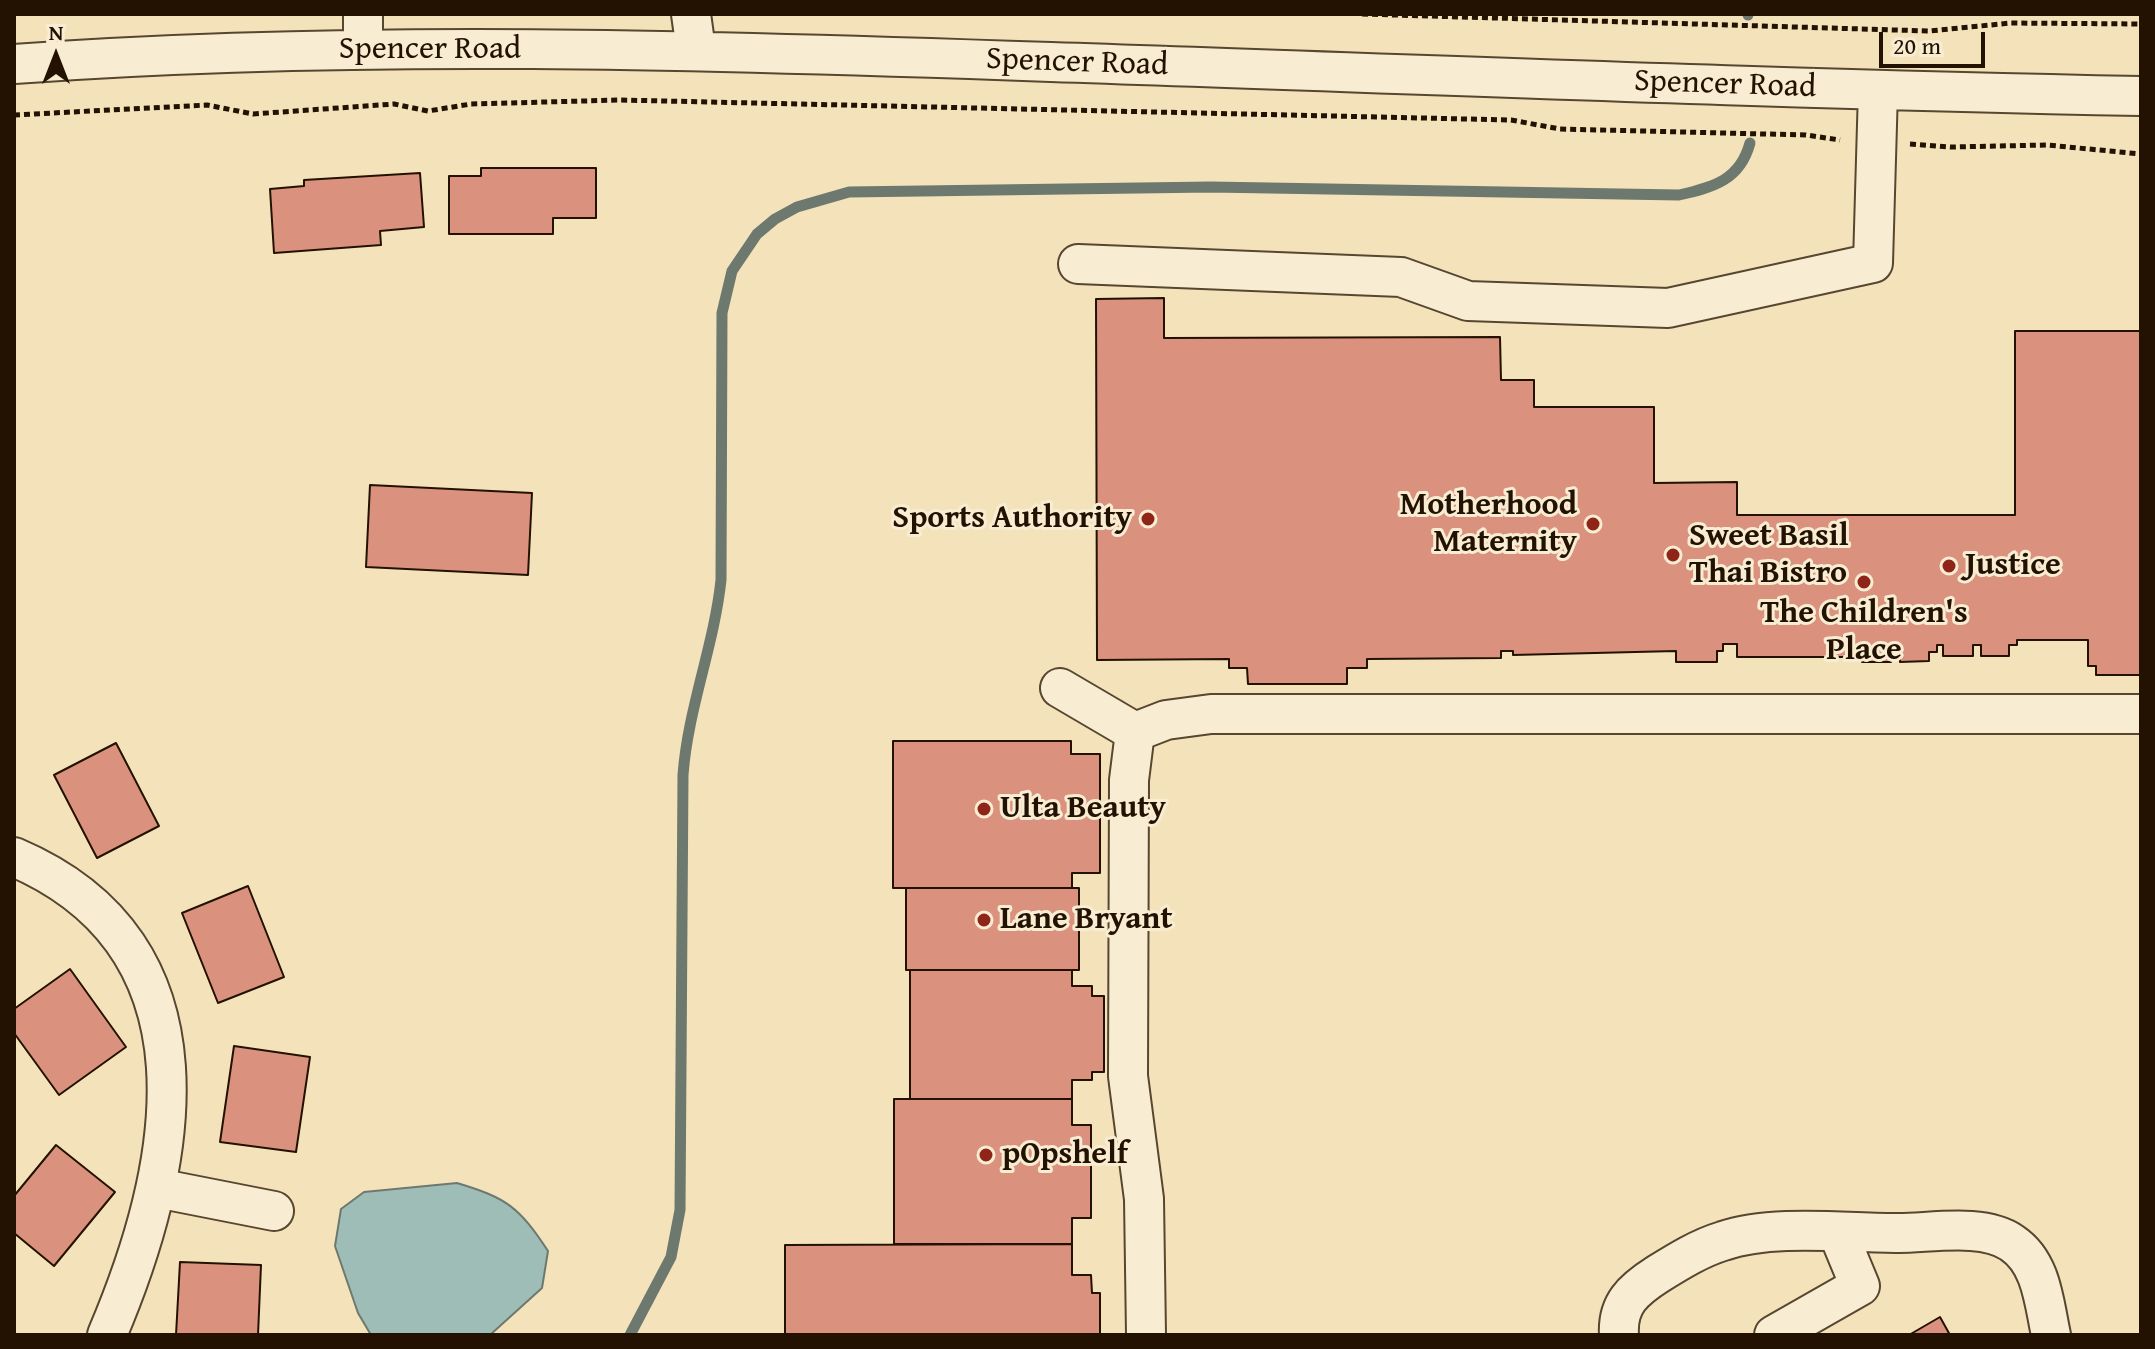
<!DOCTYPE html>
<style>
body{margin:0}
#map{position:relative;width:2155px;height:1349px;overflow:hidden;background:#f4e3ba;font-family:"Gentium Book Plus",serif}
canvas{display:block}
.frame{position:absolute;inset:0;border:16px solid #231202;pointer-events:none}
.north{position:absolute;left:16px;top:16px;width:80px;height:80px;-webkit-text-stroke:6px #f8edd2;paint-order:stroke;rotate:0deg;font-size:22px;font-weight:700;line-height:32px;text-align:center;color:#231202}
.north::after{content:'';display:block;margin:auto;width:28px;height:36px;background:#231202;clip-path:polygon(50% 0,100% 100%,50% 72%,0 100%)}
.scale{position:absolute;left:1879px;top:32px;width:106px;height:36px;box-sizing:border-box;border:4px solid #231202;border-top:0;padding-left:10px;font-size:24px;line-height:28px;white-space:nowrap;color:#231202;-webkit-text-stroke:6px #f8edd2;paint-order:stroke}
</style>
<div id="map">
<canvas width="2155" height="1349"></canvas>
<div class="frame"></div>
<div class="north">N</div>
<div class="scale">20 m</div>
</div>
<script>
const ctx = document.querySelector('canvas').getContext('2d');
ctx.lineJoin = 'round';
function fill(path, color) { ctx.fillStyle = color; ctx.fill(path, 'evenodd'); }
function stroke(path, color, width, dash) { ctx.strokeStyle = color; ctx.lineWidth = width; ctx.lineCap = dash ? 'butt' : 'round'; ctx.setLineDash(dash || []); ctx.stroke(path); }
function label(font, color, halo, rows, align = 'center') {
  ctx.font = font + ' "Gentium Book Plus",serif'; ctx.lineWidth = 6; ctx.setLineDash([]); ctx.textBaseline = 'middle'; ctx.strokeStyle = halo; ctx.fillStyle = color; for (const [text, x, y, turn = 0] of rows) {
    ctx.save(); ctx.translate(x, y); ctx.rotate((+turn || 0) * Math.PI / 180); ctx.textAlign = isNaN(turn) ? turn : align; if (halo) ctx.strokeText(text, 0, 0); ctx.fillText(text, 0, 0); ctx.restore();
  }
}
const water = new Path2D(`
 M457 1183C507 1198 519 1207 548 1251L542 1288 490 1335H371L358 1313 335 1246 341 1209 364 1192Z`);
fill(water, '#9ebdb7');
stroke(water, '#6d796f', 2);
stroke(new Path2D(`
 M1748 14V15
 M630 1335 671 1257 680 1210 683 775C688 708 714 646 721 580L722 313 732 271 757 234 775 219 797 207 849 192 1211 187 1679 195C1714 187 1740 180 1750 143`), '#6d796f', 11);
const building = new Path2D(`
 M481 168H596V218H553V234H449V176H481Z
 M420 173 424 227 380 231 381 245 274 253 270 189 304 186V180Z
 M1164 298V338L1500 337 1501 380H1534V407H1654V483L1737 482V515H2015V331H2141V675H2096V666H2088V640H2017V645H2009V656H1981V645H1973V656H1943V645H1937V652H1929V661L1900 662V652H1891V662H1862V652H1854V657H1737V644H1723V651H1717V662H1676V651L1513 655V651H1501V658L1367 659V668H1347V684H1248L1247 668H1229V659L1097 660 1096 299Z
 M370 485 532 493 528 575 366 567Z
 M893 741H1071V754H1100V873H1072V888H893Z
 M116 743 159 826 97 858 54 775Z
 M248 886 284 977 218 1003 182 913Z
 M906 888H1079V970H906Z
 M70 969 126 1047 59 1095 14 1033V1009Z
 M910 970H1072V986H1092V996H1104V1072H1092V1080H1072V1099H910Z
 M234 1046 310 1057 296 1152 220 1142Z
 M894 1099H1072V1125H1091V1218H1072V1244H894Z
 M56 1145 115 1192 54 1266 14 1233V1196Z
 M1072 1244V1275H1091L1092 1293H1100V1335H785V1245Z
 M180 1262 261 1265 258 1335H176Z
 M1940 1317 1950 1335H1909Z`);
fill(building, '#da927f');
stroke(building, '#231202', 2);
const minor = new Path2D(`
 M363 14V50
 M691 14 696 50
 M14 64C359 39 706 50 1051 62 1414 74 1777 89 2141 96
 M1078 264 1401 277 1468 301 1668 308 1873 263 1878 90
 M1060 688 1135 732
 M14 857C223 946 179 1166 107 1335
 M157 1188 274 1211
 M1146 1335 1144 1199 1128 1076 1129 780 1135 732 1166 720 1211 714H2141
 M1619 1335C1617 1304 1633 1290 1658 1274 1679 1261 1700 1248 1723 1241 1773 1224 1845 1233 1899 1233 1931 1233 1984 1223 2012 1243 2042 1263 2044 1303 2051 1335
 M1774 1335 1860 1286 1838 1233`);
stroke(minor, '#574630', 42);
stroke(new Path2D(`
 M1362 14 1929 31 2011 23 2141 24
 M14 115 207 105 253 114 394 104 428 111 471 104 620 100 1511 120 1560 129 1806 135 1840 140
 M1910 144 1950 147 2047 145 2141 154`), '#231202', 5, [6, 4]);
stroke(minor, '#f8edd2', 38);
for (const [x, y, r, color] of [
 [1148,519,8,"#8f2418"],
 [1593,524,8,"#8f2418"],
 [1673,555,8,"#8f2418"],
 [1949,566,8,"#8f2418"],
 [1864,582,8,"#8f2418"],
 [984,809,8,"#8f2418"],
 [984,920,8,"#8f2418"],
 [986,1155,8,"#8f2418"]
]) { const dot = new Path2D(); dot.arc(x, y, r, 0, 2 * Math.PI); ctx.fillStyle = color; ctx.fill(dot); stroke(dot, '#f8edd2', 3); }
label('32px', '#231202', '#f8edd2', [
 ["Spencer Road",430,50],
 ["Spencer Road",1077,63,2],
 ["Spencer Road",1725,85,2]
]);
label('bold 32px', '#231202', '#f8edd2', [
 ["Motherhood",1577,506,"right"],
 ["Maternity",1577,543,"right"],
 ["Sports Authority",1132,519,"right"],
 ["Sweet Basil",1689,537],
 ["Thai Bistro",1689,574],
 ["Justice",1965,566],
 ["The Children's",1864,614,"center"],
 ["Place",1864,651,"center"],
 ["Ulta Beauty",1000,809],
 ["Lane Bryant",1000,920],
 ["pOpshelf",1002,1155]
], 'left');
</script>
